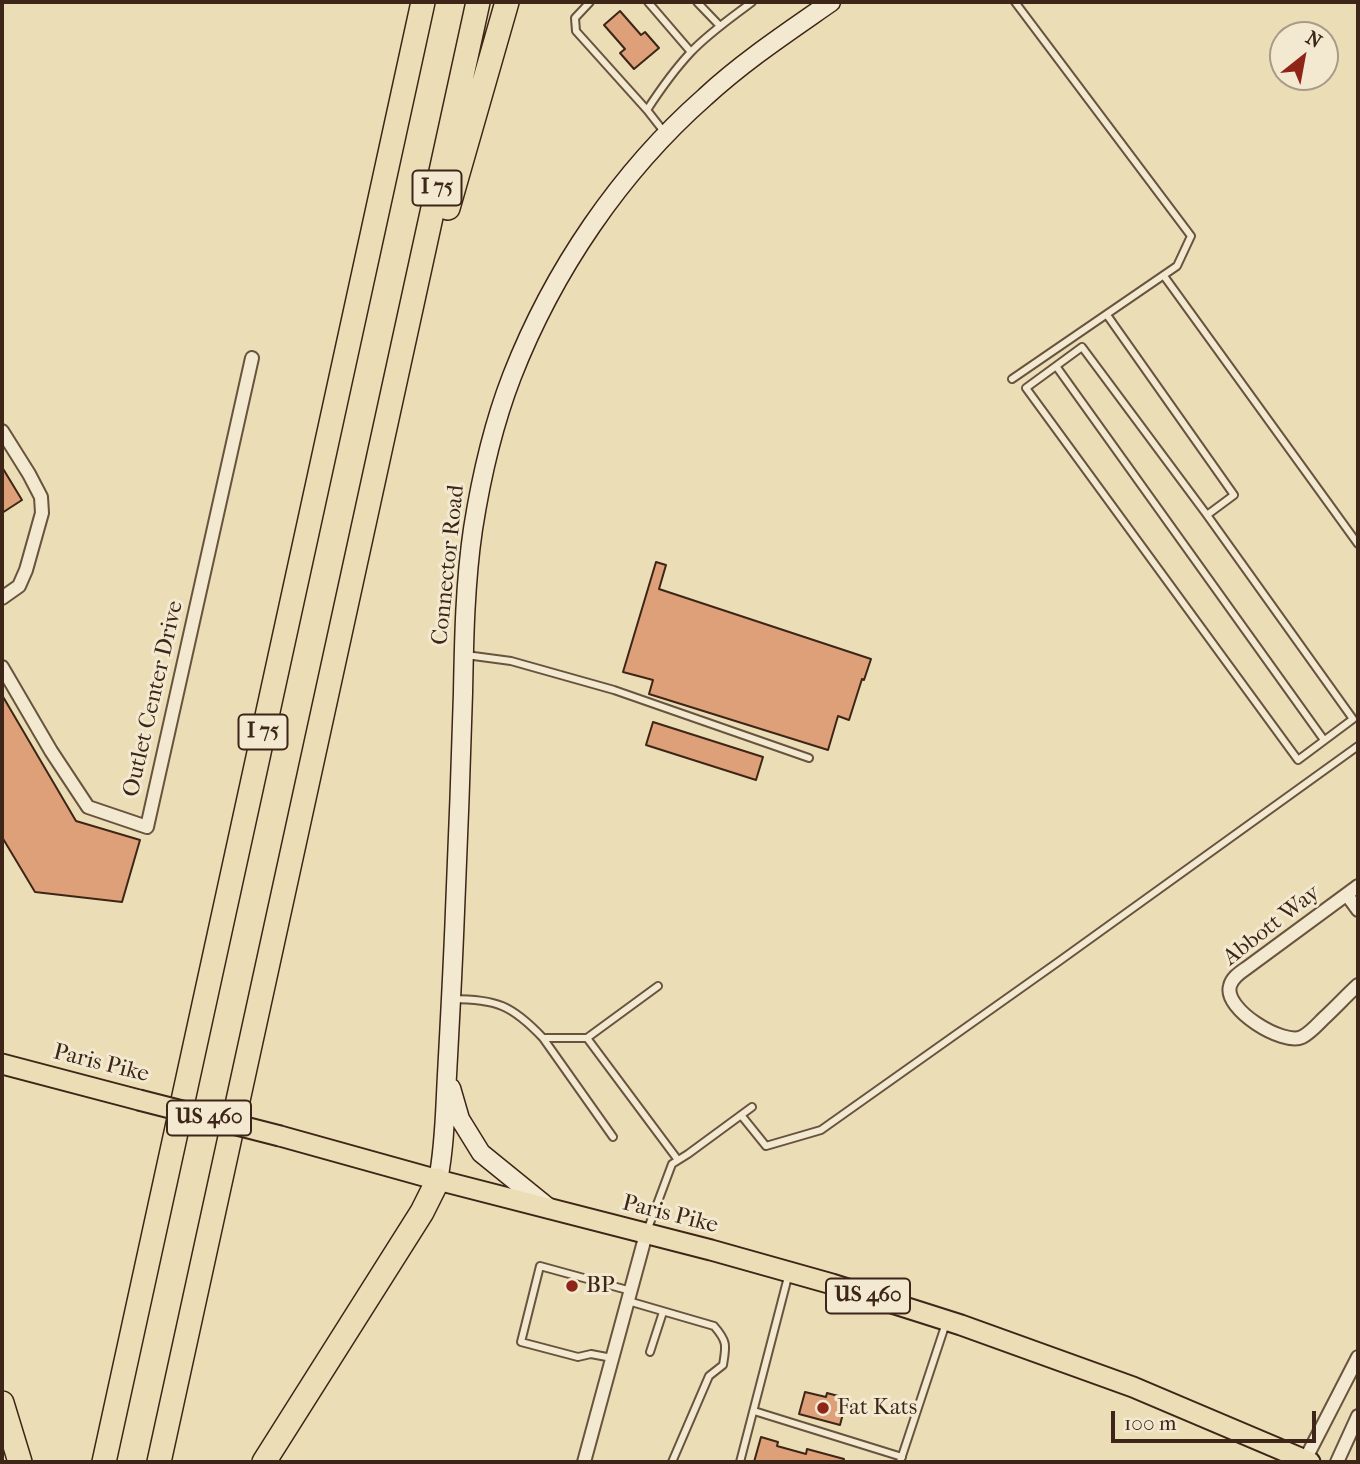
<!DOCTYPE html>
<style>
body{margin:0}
#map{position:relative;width:1360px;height:1464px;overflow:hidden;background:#ebddb6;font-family:"IM FELL French Canon",serif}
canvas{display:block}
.frame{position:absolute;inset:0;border:4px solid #3d2517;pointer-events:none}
.north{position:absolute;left:1269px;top:21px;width:70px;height:70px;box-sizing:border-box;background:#f2e9d0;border:2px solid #aa9b86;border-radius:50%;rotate:31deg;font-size:19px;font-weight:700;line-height:28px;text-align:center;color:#3d2517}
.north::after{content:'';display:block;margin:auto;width:24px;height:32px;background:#8f2418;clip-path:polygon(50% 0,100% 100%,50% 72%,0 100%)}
.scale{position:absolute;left:1111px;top:1411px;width:205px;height:32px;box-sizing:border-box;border:4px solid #3d2517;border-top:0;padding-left:9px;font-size:21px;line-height:24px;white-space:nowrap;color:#3d2517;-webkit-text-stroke:5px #f2e9d0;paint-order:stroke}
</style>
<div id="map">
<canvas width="1360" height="1464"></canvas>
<div class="frame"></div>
<div class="north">N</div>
<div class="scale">100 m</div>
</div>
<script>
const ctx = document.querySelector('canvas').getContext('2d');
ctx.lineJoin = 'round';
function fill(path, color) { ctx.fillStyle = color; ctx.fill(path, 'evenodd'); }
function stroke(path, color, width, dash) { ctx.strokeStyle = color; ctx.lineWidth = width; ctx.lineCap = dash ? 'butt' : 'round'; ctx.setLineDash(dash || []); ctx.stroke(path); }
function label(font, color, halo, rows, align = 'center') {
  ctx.font = font + ' "IM FELL French Canon",serif'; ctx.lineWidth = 6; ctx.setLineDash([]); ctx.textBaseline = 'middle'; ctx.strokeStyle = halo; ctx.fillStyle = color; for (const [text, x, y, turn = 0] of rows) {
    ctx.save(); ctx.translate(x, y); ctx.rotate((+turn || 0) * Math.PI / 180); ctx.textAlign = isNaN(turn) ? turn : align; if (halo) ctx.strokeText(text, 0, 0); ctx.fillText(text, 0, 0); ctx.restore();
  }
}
const building = new Path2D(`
 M620 11 641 35 645 32 659 48 634 69 620 53 625 49 604 25Z
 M2 467 22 500 2 513Z
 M656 562 666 565 659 589 871 659 864 680 862 679 849 720 838 716 828 750 649 694 653 680 623 672Z
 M2 695 76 821 140 840 122 902 35 892 2 837Z
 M653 722 763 757 756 780 646 745Z
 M805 1392 826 1397 827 1393 842 1397 841 1400 846 1402 840 1425 799 1414Z
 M761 1437 778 1442 777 1446 806 1454 807 1449 844 1459 843 1462H754Z`);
fill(building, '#dda079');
stroke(building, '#3d2517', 2);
const service = new Path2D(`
 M590 2 575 18 576 31 647 110
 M648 2 691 52
 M697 2 720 26
 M665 133 647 110C660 90 675 69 691 52 709 33 731 18 752 2
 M1164 276 1358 544
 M1107 315 1234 495 1207 515 1353 719 1298 760 1026 388 1082 347 1207 515
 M1056 366 1324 740
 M1012 379 1177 266 1191 236 1015 2
 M466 655 511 661 614 690 809 758
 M658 986 587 1038 678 1160
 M452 999C496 999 512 1005 543 1038L613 1137
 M543 1038H587
 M741 1115 766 1146 821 1130 1058 962 1358 746
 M647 1231 672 1164 688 1154 752 1107
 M628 1301 714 1326C728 1342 726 1346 723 1365L709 1376 672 1462
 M650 1352 663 1312
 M612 1358 591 1354 578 1357 521 1342 540 1266 631 1291
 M754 1411 902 1457
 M740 1462 789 1273
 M900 1462 946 1323`);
const minor = new Path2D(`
 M2 431 29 474 41 497 42 513 26 570 19 586 2 598
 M2 667 51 751 88 807 147 827 252 358
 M1358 886 1248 967C1241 972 1232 977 1230 986 1223 1009 1283 1046 1302 1037 1310 1033 1317 1025 1323 1019 1335 1008 1346 996 1358 985
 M1347 895 1358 910
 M1305 1460 1358 1357
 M584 1462 646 1234
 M1337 1462 1358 1416`);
const secondary = new Path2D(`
 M451 1088 460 1119 481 1153 550 1209
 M438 1180C445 1145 445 1110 447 1075 450 1020 453 965 455 911 458 838 461 766 463 693 464 639 465 583 473 529 481 478 493 425 512 376 553 271 620 172 705 97 744 61 788 32 831 2`);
const primary = new Path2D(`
 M2 1064 139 1100
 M280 1136 438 1180 711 1250 832 1284 961 1325 1133 1387 1310 1462`);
const motorway = new Path2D(`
 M448 208 507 2
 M2 1403 20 1462
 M104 1462 423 2
 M159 1462 478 2
 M264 1462 422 1212 438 1180`);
stroke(service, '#68533f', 10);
stroke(minor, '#68533f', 16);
stroke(secondary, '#3d2517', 21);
stroke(primary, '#3d2517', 23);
stroke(motorway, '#3d2517', 26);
stroke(service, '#f2e9d0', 6);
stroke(minor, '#f2e9d0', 12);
stroke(secondary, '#f2e9d0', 18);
stroke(primary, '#ebddb6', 19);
stroke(motorway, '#ebddb6', 23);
const primaryBridge = new Path2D(`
 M139 1100 280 1136`);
stroke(primaryBridge, '#3d2517', 23, []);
stroke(primaryBridge, '#ebddb6', 19);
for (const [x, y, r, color] of [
 [572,1286,7,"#8f2418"],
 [823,1408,7,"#8f2418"]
]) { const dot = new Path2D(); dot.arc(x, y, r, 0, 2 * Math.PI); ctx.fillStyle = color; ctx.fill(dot); stroke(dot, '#f2e9d0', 2.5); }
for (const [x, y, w] of [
 [437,188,49],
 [263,732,49],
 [209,1118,84],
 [868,1296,84]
]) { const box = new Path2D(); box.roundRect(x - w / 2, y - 17.5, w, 35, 5); ctx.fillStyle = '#f2e9d0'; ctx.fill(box); stroke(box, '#3d2517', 2); }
label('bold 21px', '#3d2517', null, [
 ["I 75",437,188],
 ["I 75",263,732],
 ["US 460",209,1118],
 ["US 460",868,1296]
]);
label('23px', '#3d2517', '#f2e9d0', [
 ["Connector Road",449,565,-84],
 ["Outlet Center Drive",154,699,-77],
 ["Abbott Way",1272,926,-38],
 ["Paris Pike",101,1064,14],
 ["Paris Pike",670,1215,14]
]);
label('23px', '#3d2517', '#f2e9d0', [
 ["BP",586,1286],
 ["Fat Kats",837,1408]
], 'left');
</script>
